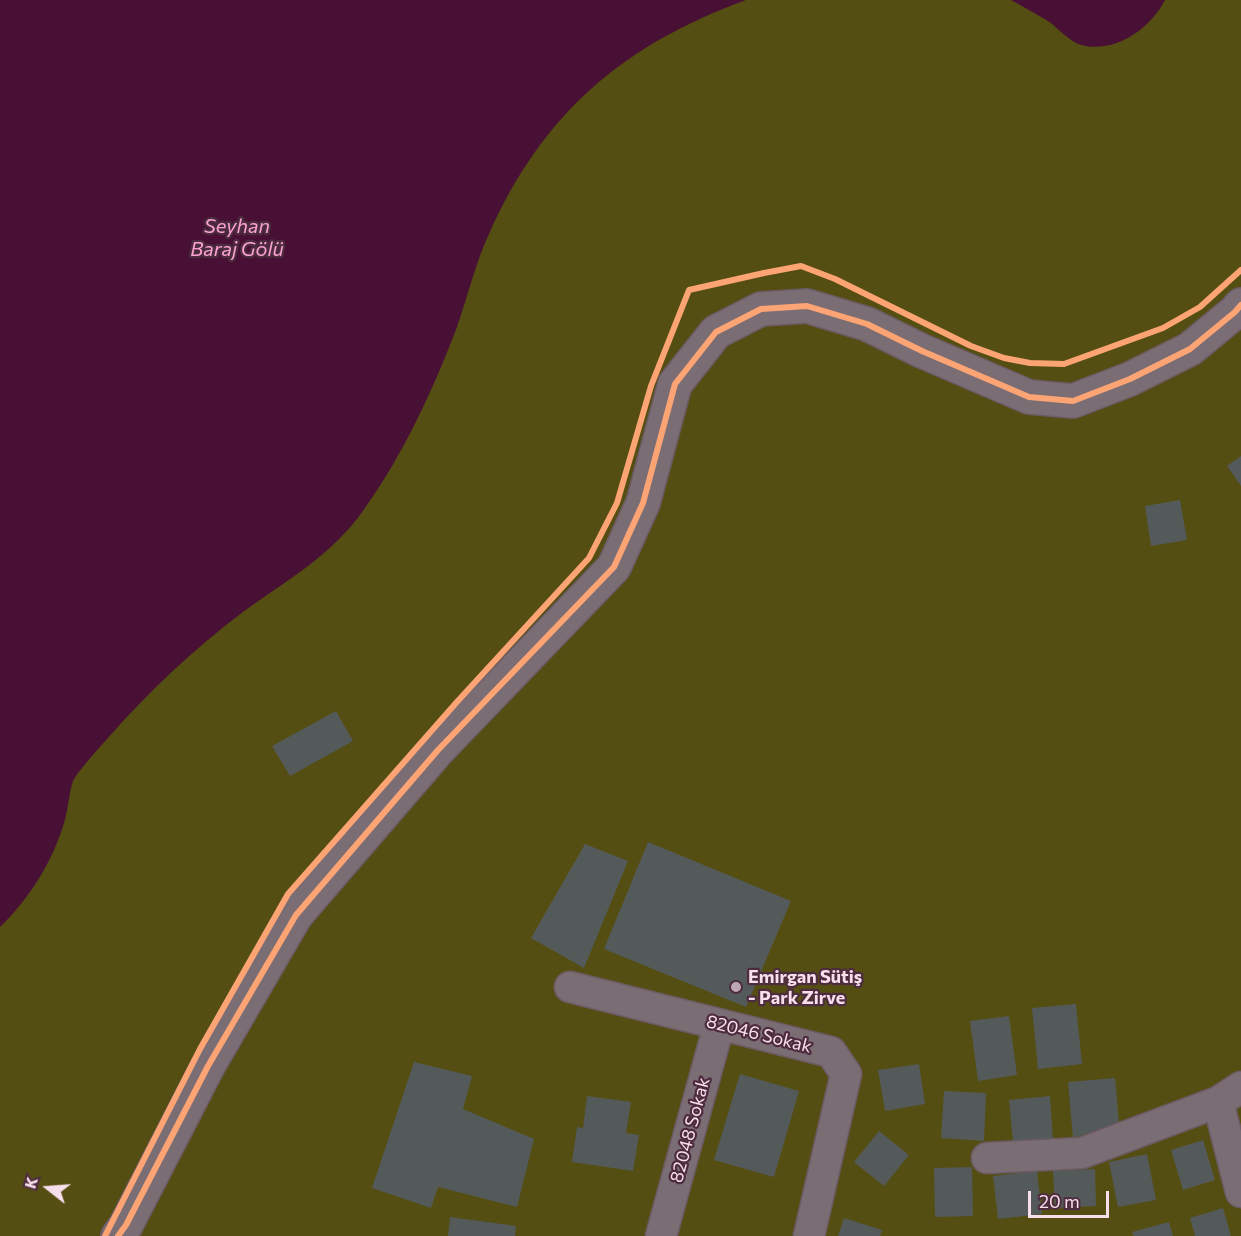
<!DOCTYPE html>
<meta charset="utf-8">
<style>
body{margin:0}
#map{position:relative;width:1241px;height:1236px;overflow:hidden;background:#513e48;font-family:Commissioner,sans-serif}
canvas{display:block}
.north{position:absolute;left:18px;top:1158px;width:60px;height:60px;-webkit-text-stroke:4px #4e2c3f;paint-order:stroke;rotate:287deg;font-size:16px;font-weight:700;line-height:24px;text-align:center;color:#f7e0eb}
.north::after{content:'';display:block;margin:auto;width:21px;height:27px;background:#f7e0eb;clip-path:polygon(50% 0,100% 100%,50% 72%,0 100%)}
.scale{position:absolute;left:1028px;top:1191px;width:81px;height:27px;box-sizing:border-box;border:3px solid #f7e0eb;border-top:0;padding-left:8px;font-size:18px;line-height:21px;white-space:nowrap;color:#f7e0eb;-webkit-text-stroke:4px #4e2c3f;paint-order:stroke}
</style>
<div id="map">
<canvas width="1241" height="1236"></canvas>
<div class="north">K</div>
<div class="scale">20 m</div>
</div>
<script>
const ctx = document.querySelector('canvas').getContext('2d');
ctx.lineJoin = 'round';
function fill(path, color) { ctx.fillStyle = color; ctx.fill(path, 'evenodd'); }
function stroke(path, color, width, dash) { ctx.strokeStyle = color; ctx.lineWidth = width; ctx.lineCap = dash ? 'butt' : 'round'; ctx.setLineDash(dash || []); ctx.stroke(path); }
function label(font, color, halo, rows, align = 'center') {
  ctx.font = font + ' Commissioner,sans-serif'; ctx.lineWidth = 4.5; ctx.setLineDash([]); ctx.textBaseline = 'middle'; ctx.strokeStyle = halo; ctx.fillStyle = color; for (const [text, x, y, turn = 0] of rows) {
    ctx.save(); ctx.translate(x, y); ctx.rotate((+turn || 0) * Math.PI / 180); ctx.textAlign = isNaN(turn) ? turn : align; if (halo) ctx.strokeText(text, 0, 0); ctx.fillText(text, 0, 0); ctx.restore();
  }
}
fill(new Path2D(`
 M0 0H1241V1236H0Z`), '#544e12');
fill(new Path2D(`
 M0 0H746C623 45 543 113 489 234 475 264 468 296 457 327 433 390 404 453 365 508 332 556 288 579 243 612 194 649 149 691 108 738 100 747 78 771 73 781 69 793 68 810 64 823 52 863 29 899 0 927Z
 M1011 0H1165C1150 29 1115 54 1081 45 1071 42 1059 30 1051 23 1038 15 1024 7 1011 0Z`), '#481034');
fill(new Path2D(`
 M1241 456V486L1227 466Z
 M1180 500 1187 540 1151 546 1145 506Z
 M336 711 353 741 290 776 272 746Z
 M648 842 791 901 746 1007 604 949Z
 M585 844 628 861 584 968 531 938Z
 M1076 1004 1082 1064 1038 1069 1032 1008Z
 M1009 1016 1017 1075 978 1081 970 1021Z
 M414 1062 472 1076 463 1109 534 1139 517 1207 438 1187 431 1208 372 1188Z
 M919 1064 925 1104 885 1111 878 1070Z
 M740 1074 799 1091 774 1177 714 1160Z
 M1115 1078 1119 1123 1073 1138 1068 1082Z
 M944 1091 986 1093 984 1141 941 1138Z
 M587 1096 631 1102 626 1133 639 1135 633 1171 572 1162 577 1127 583 1128Z
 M1050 1096 1053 1139 1013 1142 1009 1100Z
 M879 1131 909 1155 884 1186 854 1162Z
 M1203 1140 1215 1180 1183 1190 1171 1150Z
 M1147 1154 1156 1200 1118 1207 1109 1162Z
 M972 1167 973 1216 935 1217 934 1168Z
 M1095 1169 1096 1206 1055 1208 1053 1171Z
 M1037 1171 1042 1214 998 1219 993 1176Z
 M1223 1208 1231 1236H1195L1190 1218Z
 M450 1217 516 1226 515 1236H448Z
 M844 1218 882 1230 880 1236H838Z
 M1169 1222 1173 1236H1134L1132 1232Z`), '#545a5a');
const minor = new Path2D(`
 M570 987 831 1052 846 1074 809 1236
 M1218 1102 1241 1192
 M987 1158 1082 1153 1218 1102 1241 1087
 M661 1236 719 1025`);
const tertiary = new Path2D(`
 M118 1236 126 1225 208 1066 296 915 438 750 614 567 643 503 675 384 716 332 761 309 807 306 867 324 922 351 1029 397 1073 401 1130 379 1190 349 1235 312 1241 305`);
stroke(minor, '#6c5b64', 33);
stroke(tertiary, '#6c5b64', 36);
stroke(minor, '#7b6d74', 30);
stroke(tertiary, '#7b6d74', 33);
stroke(new Path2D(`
 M105 1236 200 1049 288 894 456 703 589 558 617 503 651 386 689 290 764 273 801 266 835 279 971 346 1004 358 1030 363 1064 364 1163 328 1200 307 1241 270
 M118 1236 126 1225 208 1066 296 915 438 750 614 567 643 503 675 384 716 332 761 309 807 306 867 324 922 351 1029 397 1073 401 1130 379 1190 349 1235 312 1241 305`), '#fda474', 6);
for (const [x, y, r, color] of [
 [736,987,6,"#bda7b2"]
]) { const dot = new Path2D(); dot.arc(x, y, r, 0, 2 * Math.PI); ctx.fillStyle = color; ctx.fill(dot); stroke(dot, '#4e2c3f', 2); }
label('bold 18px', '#f7e0eb', '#4e2c3f', [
 ["Emirgan Sütiş",748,977],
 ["- Park Zirve",748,998]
], 'left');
label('18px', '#f7e0eb', '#4e2c3f', [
 ["82046 Sokak",759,1034,14],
 ["82048 Sokak",690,1130,-75]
]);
label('italic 20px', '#fba1d2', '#4e2c3f', [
 ["Seyhan",237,226],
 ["Baraj Gölü",237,249]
]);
</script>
